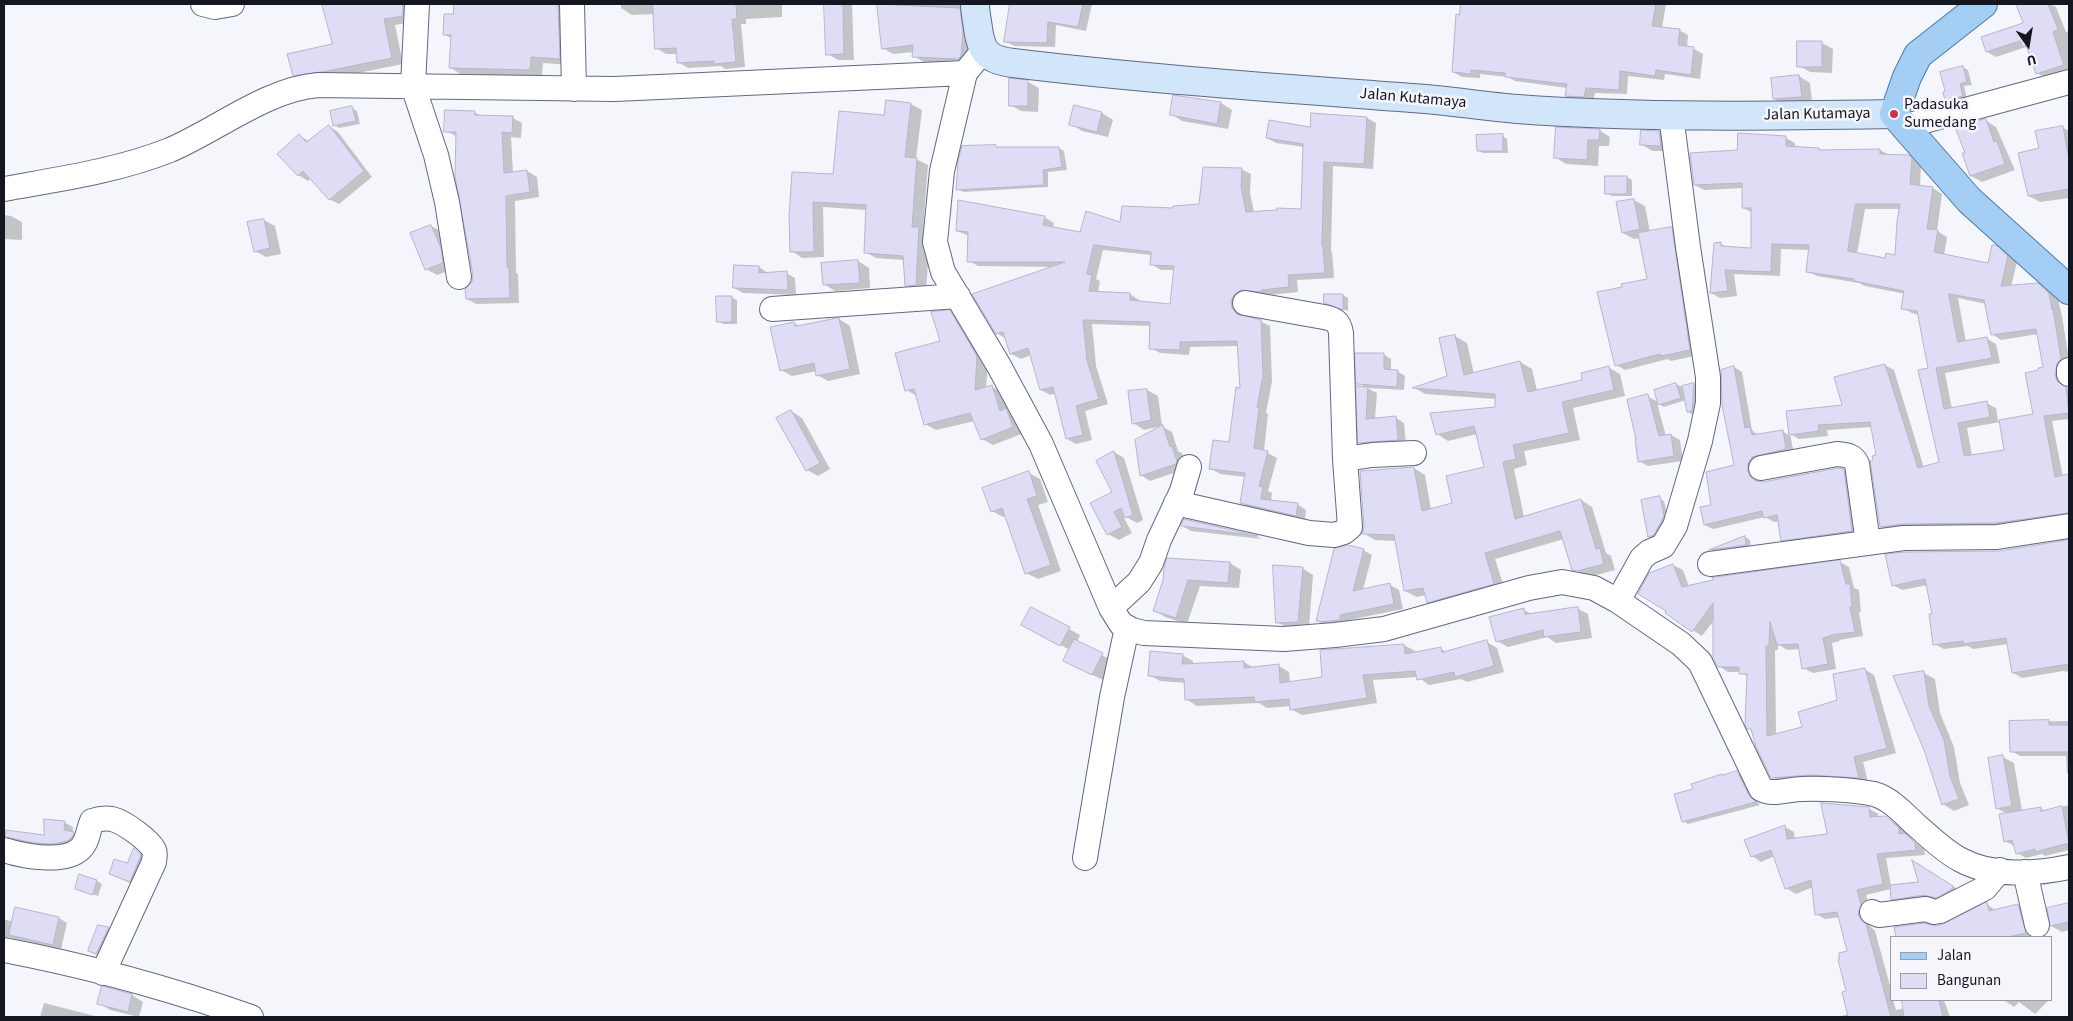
<!DOCTYPE html>
<style>
body{margin:0}
#map{position:relative;width:2073px;height:1021px;overflow:hidden;background:#f4f6fb;font-family:"Source Sans 3",sans-serif}
canvas{display:block}
.frame{position:absolute;inset:0;border:5px solid #141720;pointer-events:none}
.legend{position:absolute;left:1890px;top:936px;width:162px;height:65px;box-sizing:border-box;background:#f4f6fb;border:1px solid #9a9da3;margin:0;padding:6px 9px;list-style:none;font-size:15px;color:#141720}
.legend li{display:flex;align-items:center;gap:10px;height:25px}
.legend b{width:25px;border:1px solid #9a9da3}
.north{position:absolute;left:2003px;top:20px;width:50px;height:50px;-webkit-text-stroke:4px #f4f6fb;paint-order:stroke;rotate:167deg;font-size:14px;font-weight:700;line-height:20px;text-align:center;color:#141720}
.north::after{content:'';display:block;margin:auto;width:18px;height:22px;background:#141720;clip-path:polygon(50% 0,100% 100%,50% 72%,0 100%)}
</style>
<div id="map">
<canvas width="2073" height="1021"></canvas>
<div class="frame"></div>
<ul class="legend">
<li><b style="height:6px;background:#a5cef4"></b>Jalan</li>
<li><b style="height:14px;background:#dfdcf6"></b>Bangunan</li>
</ul>
<div class="north">U</div>
</div>
<script>
const ctx = document.querySelector('canvas').getContext('2d');
ctx.lineJoin = 'round';
function fill(path, color) { ctx.fillStyle = color; ctx.fill(path, 'evenodd'); }
function stroke(path, color, width, dash) { ctx.strokeStyle = color; ctx.lineWidth = width; ctx.lineCap = dash ? 'butt' : 'round'; ctx.setLineDash(dash || []); ctx.stroke(path); }
function label(font, color, halo, rows, align = 'center') {
  ctx.font = font + ' "Source Sans 3",sans-serif'; ctx.lineWidth = 5; ctx.setLineDash([]); ctx.textBaseline = 'middle'; ctx.strokeStyle = halo; ctx.fillStyle = color; for (const [text, x, y, turn = 0] of rows) {
    ctx.save(); ctx.translate(x, y); ctx.rotate((+turn || 0) * Math.PI / 180); ctx.textAlign = isNaN(turn) ? turn : align; if (halo) ctx.strokeText(text, 0, 0); ctx.fillText(text, 0, 0); ctx.restore();
  }
}
fill(new Path2D(`
 M323 4H410L413 22 395 25 403 64 338 77 305 81 294 75 333 45Z
 M455 4H572L571 65 543 63 542 76 462 75 451 68 452 39 444 34 454 15Z
 M621 4H782V17L746 19V24H741L745 67 725 69 721 66 688 68 678 62V54H666L656 48 655 14 632 15 621 8Z
 M827 4H852L854 60H838L828 54Z
 M878 4H966L970 15 969 65 924 62 914 56V52L893 54 883 48Z
 M1011 4H1092L1086 31 1056 25 1055 47 1014 46 1005 41 1007 23H1010Z
 M1463 4H1500L1556 10 1557 4H1666L1662 28 1679 30 1688 35 1687 48 1694 49 1703 54 1700 79 1665 74 1664 80 1628 76 1627 94 1595 93 1593 102 1575 101 1566 96 1567 88 1515 81 1508 77 1480 74V78L1462 77 1453 72Z
 M2036 4H2050L2056 7 2066 32 2069 31V72L2047 79 2037 73 2029 49 2026 47 1996 57 1987 52 2025 23 2019 7Z
 M1822 43 1833 49 1832 73 1810 72 1799 66Z
 M1963 67 1968 70 1972 85 1964 86 1967 99 1952 103 1947 100Z
 M1799 76 1810 83 1812 102 1786 105 1774 99Z
 M1028 82 1039 88 1038 112 1021 111 1010 105Z
 M1221 103 1232 110 1228 129 1182 121 1171 114Z
 M911 104 922 110 916 159 928 165 923 231 930 235 926 291H917L906 285 904 260 876 258 865 252 867 210 823 207 824 257 802 258 792 251 791 216 834 176 885 116Z
 M352 108 357 111 360 124 339 128 334 125Z
 M474 112 481 116 513 118 522 123 521 138 511 137 513 173 527 171 537 177 539 197 515 201 516 273 518 274 519 303 476 304 467 299 474 275 458 137 446 131Z
 M1102 113 1113 120 1108 137 1082 131 1071 124Z
 M1367 118 1376 123 1373 169 1333 166 1331 251 1332 252 1334 278 1297 280 1298 292 1269 295 1240 307 1243 317 1260 321 1270 326 1272 381 1266 413 1268 414 1264 451 1277 458 1268 491 1272 493 1271 501 1297 504 1306 510 1305 520 1250 508 1241 503 1246 477 1220 474 1210 468 1230 443 1242 389 1239 346 1190 347 1189 355 1160 353 1151 348V326L1092 324 1096 366 1108 404 1085 411 1092 440 1076 444 1067 439 1056 393 1050 395 1041 390 1031 355 1021 359 1011 354 1006 339 997 333 1054 267 978 266 969 261V236L957 231 1044 217 1054 223 1053 228 1081 234 1174 210 1200 205 1241 169 1251 174 1250 193 1254 212 1303 210 1304 147 1276 143 1267 138ZM1103 250 1152 255 1151 264 1161 270H1175L1171 305 1139 302V300L1130 294 1098 293 1100 281 1096 279Z
 M1985 120 1996 127 2015 170 1982 182 1971 176 1966 153Z
 M329 126 338 132 372 177 339 204 329 199 311 178 308 181 298 175 299 136 309 141Z
 M2062 127 2069 131V198L2040 202 2029 196 2040 149Z
 M1599 130 1610 137 1609 146H1599L1598 166 1566 164 1555 157Z
 M1659 132 1670 138 1672 151H1653L1642 145Z
 M1740 135 1786 138 1795 143V148L1819 149 1822 152 1880 150 1889 155 1909 156 1921 165 1920 187 1933 188 1942 194 1937 231 1947 237 1944 255 1989 264 1996 247 2017 262 2011 287 2038 284 2058 299 2062 316 2069 360 2064 380 2067 388 2069 390V419L2052 421 2063 477 2069 475V518L2006 528 1890 532 1881 527 1878 456 1872 427 1827 430 1828 436 1799 439 1790 434 1794 454 1755 476 1759 482 1764 483 1843 470 1852 475 1860 535 1790 545 1782 540 1779 521 1774 522 1765 517 1713 529 1705 525 1713 506 1735 466 1734 367 1742 372 1752 430 1758 435 1782 431 1790 436 1787 412 1844 406 1885 365 1894 370 1924 468 1941 463 1929 368 1919 315 1912 313 1902 308 1905 294 1865 286 1859 283 1817 276 1807 271 1810 250 1781 249 1780 276 1734 274 1737 296 1720 298 1711 293 1721 244 1727 247 1752 249 1753 213 1743 208V188L1704 190 1695 185 1738 152ZM1865 209H1901L1897 256 1886 259 1857 254ZM1958 298 1986 304 1992 334 2001 340 2038 334 2045 368 2039 371 2034 415 1998 421 1996 408 1986 403 1952 409 1945 373 2000 363 1996 344 1986 338 1966 342ZM2000 422 2006 451 1972 456 1967 428Z
 M1502 136 1507 139 1508 153H1483L1478 150Z
 M1059 148 1064 151 1067 170 1048 172V187L963 192 958 189Z
 M1627 177 1632 180V196H1612L1607 193Z
 M1634 200 1645 206 1650 232 1671 229 1681 234 1699 355 1671 361 1668 359 1625 370 1616 365 1623 288 1649 280 1641 238 1634 239 1623 233Z
 M4 215 11 216 22 222V240L4 239Z
 M264 220 275 226 281 254 266 257 255 251Z
 M431 226 442 232 453 269 437 275 426 269Z
 M858 261 869 268 870 288 835 291 824 284Z
 M759 267 768 273H786L795 278 796 295 743 293 734 288Z
 M1343 295 1348 298V311L1331 305Z
 M732 298 737 300V324H723L718 321Z
 M950 312 961 318 988 363 986 388 991 386 1002 393 1008 411 1017 416 1024 433 993 445 982 439 975 421 936 430 925 424 918 397 907 390 941 341Z
 M839 319 850 326 860 374 828 381 817 375V371L792 376 781 370 794 323 800 326Z
 M1455 336 1467 343 1474 374 1520 362 1532 369 1537 391 1584 380 1608 367 1620 374 1625 396 1573 408 1580 440 1524 451 1527 465 1514 469 1524 517 1581 500 1592 507 1606 553 1611 556 1615 570 1589 577 1573 569 1564 539 1495 559 1505 590 1440 608 1428 602 1427 595 1417 597 1405 591 1396 541 1375 540 1363 533 1414 468 1425 475 1431 510 1454 503 1485 468 1477 434 1448 441 1437 434 1497 408 1496 399 1425 394 1415 388 1449 377 1441 339Z
 M1383 354 1391 359V371H1397L1405 376 1404 390 1367 388 1377 393 1375 419 1395 417 1404 423 1406 445 1368 448 1359 442 1367 388 1358 383Z
 M1676 384 1682 387 1694 384 1699 387 1697 414 1693 415 1688 412 1686 400 1664 407 1657 403 1666 436 1671 435 1680 440 1683 461 1648 466 1639 461 1647 396 1658 402Z
 M1147 390 1158 396 1162 426 1144 430 1133 423Z
 M791 411 802 418 830 469 818 476 807 470Z
 M1163 427 1172 432 1178 451 1182 453 1186 466 1185 469 1150 481 1141 475Z
 M1114 452 1124 458 1143 520 1137 523 1126 517 1124 518 1132 533 1119 540 1108 534 1114 492Z
 M1029 473 1040 479 1048 502 1038 505 1061 571 1038 579 1026 573 1006 516 1003 517 992 511Z
 M1659 498 1664 501 1668 519 1654 539 1649 537 1646 523Z
 M1185 520 1258 537 1262 539 1191 531 1182 526Z
 M1745 537 1750 540 1751 548 1715 552 1712 550Z
 M2069 541V672L2063 671 2022 678 2013 673 2008 644 1973 649 1968 646 1944 649 1934 644V615L1928 585 1902 590 1893 585 1999 552Z
 M1363 550 1372 555 1363 590 1390 585 1399 590 1403 609 1349 620V625L1326 626 1317 620Z
 M1840 562 1849 567 1854 588 1859 590 1861 612H1859L1863 636 1839 640 1840 641 1832 643 1836 669 1813 673 1803 668 1800 649 1787 650 1778 644V650H1775L1776 735 1804 728 1839 700 1864 669 1874 675 1896 753 1863 762 1868 782 1782 783 1773 777 1753 731 1748 728V677L1741 672H1728L1719 666 1715 619 1702 636 1666 613 1673 565 1683 570 1689 587Z
 M1230 563 1241 570 1239 588 1200 586 1187 624 1165 617 1154 610 1164 580Z
 M1302 568 1313 575 1309 628H1288L1277 622Z
 M1031 608 1080 635 1077 642 1113 661 1103 680 1076 667 1070 650 1034 631Z
 M1577 608 1588 614 1592 638 1556 643 1547 637 1508 647 1497 641 1524 610 1532 614Z
 M1487 642 1497 648 1504 672 1467 682 1461 679 1429 685 1418 677 1373 680 1377 703 1302 715 1291 709V706L1267 708 1259 703 1197 706 1186 699V683L1160 681 1149 675 1182 655 1193 661V665L1244 662 1254 668 1279 666 1289 672 1290 683 1323 678 1404 645 1415 651V653L1441 649 1447 652Z
 M1924 673 1935 679 1940 713 1954 747 1960 783 1969 805 1954 811 1943 804 1925 750 1895 677Z
 M2069 721V774L2067 773 2066 756H2020L2011 751 2010 722Z
 M2003 757 2014 763 2022 811 2040 808 2046 811 2069 805V850L2045 856 2042 854 2026 858 2017 853 2015 846 2005 841 2007 814 1997 808Z
 M1737 773 1742 776 1754 799 1760 805 1688 824 1683 821 1694 789Z
 M1868 808 1878 814V818L1885 817 1895 823 1908 834V837L1924 849 1925 855 1886 858 1891 886 1919 883 1914 862 1961 891 1944 902 1933 899 1900 903 1893 899 1891 889 1866 895 1870 910 1867 920 1870 926 1875 931 1892 993V1000H1893L1896 1010 1905 1008 1904 1004 1920 1000H1944L1950 1017H1837L1849 1014 1850 958 1840 917 1825 919 1816 914 1813 887 1796 894 1786 888 1775 856 1761 862 1752 856 1785 827 1794 832 1795 839 1828 835Z
 M64 822 73 827V833L82 838 80 842 44 847 15 841 6 836H45Z
 M134 850 145 856 141 888 110 874 128 864Z
 M97 881 102 884 98 896 76 888Z
 M1987 904 1996 911 2018 905 2027 910 2034 937H1897L1896 928 1943 926Z
 M2069 904V930L2062 932 2051 926 2049 909Z
 M59 918 67 923 61 949 7 937 4 945V919L13 922Z
 M99 926 108 928 119 935 100 957 89 951Z
 M103 988 132 995 143 1002 139 1017 110 1010 99 1003Z
 M2004 1000H2049L2035 1014 2019 1002 2014 1007Z
 M44 1003 99 1017H40Z`), '#0003');
const building = new Path2D(`
 M322 4H403V16L384 19 392 58 327 71 293 76 287 54 332 44Z
 M454 4H558L560 59 531 57 530 70 449 68 451 35H443L444 14H453Z
 M653 4H736L737 19H732L736 62 714 64V61L677 63 676 48 655 49Z
 M824 4H843L844 54 826 55Z
 M877 4 960 8 963 31 961 56 958 59 912 57 913 45 882 49Z
 M1010 4H1083L1078 27 1048 22 1047 43 1004 42Z
 M1461 4H1656L1652 26 1680 29 1678 45 1694 47 1691 75 1656 70 1655 76 1620 71 1619 90 1586 88 1584 97 1565 96 1567 84 1505 77V73L1471 70V74L1452 72 1456 14 1459 15Z
 M2016 4H2048L2058 29 2053 32 2064 65 2036 74 2026 45 2023 47 2020 41 1986 52 1981 37 2023 23Z
 M1797 41H1822V67H1797Z
 M1963 66 1967 82 1960 84 1963 96 1945 101 1943 92 1945 91 1940 72Z
 M1799 75 1802 97 1773 99 1771 78Z
 M1009 78 1028 80V106H1009Z
 M1173 95 1221 102 1217 124 1170 115Z
 M886 100 911 103 905 157 917 158 912 227H919L916 285 905 286 903 256 864 253 866 205 813 202 814 252H790L789 216 792 172 833 174 839 111 884 115Z
 M1074 105 1102 112 1097 132 1069 125Z
 M352 106 356 121 333 126 330 111Z
 M445 110 475 111V115L513 116 512 133 502 132 504 173 527 170 530 192 506 196 507 267H509L510 298 466 299 465 289 472 282 473 275 455 176 456 132H444Z
 M1311 113 1367 117 1364 164 1324 162 1322 246H1323L1325 273 1288 275 1289 287 1261 290V292L1241 290 1234 295 1231 301 1232 308 1237 314 1261 320 1263 376 1257 407 1259 408 1254 448 1268 451 1259 486 1263 487 1261 499 1298 503 1296 516 1240 503 1245 473 1209 469 1213 440 1229 442 1236 387 1240 388 1237 341 1180 342V350L1149 349 1150 322 1083 320 1087 360 1099 399 1076 406 1083 435 1066 439 1053 387 1040 390 1028 348 1010 354 1003 332 996 334 972 294 1065 262H967L968 232 956 231 958 200 1045 216 1043 225 1080 232 1086 211 1120 222 1122 206 1173 208V206L1199 204 1203 167 1242 168 1241 187 1246 212 1277 210V208L1301 209 1303 144 1266 138 1269 120 1310 127ZM1094 245 1151 252 1150 265 1174 266 1170 304 1130 300V293L1089 291 1092 275 1087 274Z
 M1986 119 1994 142 1997 141 2005 164 1970 176 1962 153H1965L1955 127Z
 M329 125 364 171 329 200 303 171 298 176 277 154 299 134 306 142Z
 M2063 126 2069 160V189L2028 196 2018 153 2039 148 2035 131Z
 M1556 127 1600 129 1599 140H1588L1587 160 1554 158Z
 M1641 130 1659 131 1661 146 1640 145Z
 M1738 133 1786 136V146L1819 148V150L1880 149V154L1909 155 1912 158 1910 184 1933 187 1927 229 1938 230 1934 252 1988 263 1992 245H1996L2008 256 2001 286 2038 283 2049 293 2052 310 2053 309 2061 359 2057 364 2055 374 2057 381 2066 387 2069 413 2044 416 2055 477 2069 474V513L1996 523 1904 524 1880 527 1870 461 1873 460 1872 456 1876 455 1870 422 1818 425 1819 431 1789 435 1786 411 1842 405 1834 377 1885 364 1918 468 1939 462 1918 370 1928 368 1917 311 1901 309 1904 291 1854 281V279L1806 272 1809 245 1772 244 1771 272 1725 270 1728 291 1710 293 1714 243 1721 242V246L1751 248V208H1742V183L1694 185 1690 153 1737 150ZM1856 204H1900L1897 221 1895 255 1886 253 1885 258 1848 251ZM1949 294 1984 300 1991 335 2036 329 2043 367 2038 368V370L2025 373 2033 414 1999 420 2004 450 1964 456 1958 423 1990 417 1987 401 1944 409 1936 368 1992 358 1987 337 1958 342Z
 M1503 134V151H1477L1476 135Z
 M996 145V147H1059L1062 167 1043 170 1044 185 956 190 958 161 962 146Z
 M1605 176H1627V194H1605Z
 M1634 199 1640 229 1622 233 1616 202Z
 M264 219 270 248 254 252 247 222Z
 M431 225 441 248 443 263 425 270 410 233Z
 M1672 227 1690 350 1661 356 1660 354 1615 366 1597 292 1622 287 1621 284 1647 279 1638 233Z
 M858 260 860 283 823 285 821 263Z
 M734 265 759 266V273L787 271 788 290 733 288Z
 M1324 294H1343V310L1324 303Z
 M716 296H732V322H717Z
 M950 310 977 356 975 390 992 385 1000 411 1006 408 1013 427 981 440 970 413 924 425 914 389 905 391 895 353 940 341 931 312Z
 M839 318 850 369 816 376 814 363 780 371 770 327 794 322 795 326Z
 M1455 335 1464 375 1520 361 1528 392 1582 380 1581 373 1609 366 1614 390 1562 402 1569 433 1513 445 1516 459 1503 462 1515 519 1581 499 1596 549 1600 548 1604 564 1577 571 1572 570 1560 531 1485 553 1494 584 1427 603 1423 588 1404 591 1394 535 1362 534 1364 526 1360 471 1414 467 1422 511 1452 503 1446 476 1484 467 1474 426 1436 435 1430 413 1495 407V394L1412 388 1447 376 1439 338Z
 M1355 353H1384V369L1398 370 1397 387 1356 384Z
 M1734 366 1745 428 1750 427 1752 435 1783 430 1786 449 1752 457 1748 464V471L1750 477 1756 481 1763 482 1838 468 1844 469 1852 531 1781 541 1777 515 1764 518 1762 511 1704 525 1700 507 1711 505 1706 472 1734 465 1722 405 1721 370Z
 M1676 383 1681 398 1658 405 1654 390Z
 M1694 383 1692 411 1687 412 1682 386Z
 M1356 386 1368 387 1366 419 1396 416 1398 440 1358 443Z
 M1147 389 1151 420 1132 424 1128 391Z
 M1648 394 1659 436 1671 434 1674 456 1638 462 1635 439H1636L1627 400Z
 M791 410 820 463 806 471 776 418Z
 M1163 425 1170 447 1172 446 1177 461 1176 464 1140 476 1135 440Z
 M1114 451 1133 515 1125 518 1121 508 1114 512 1122 527 1107 535 1090 503 1112 492 1096 461Z
 M1029 471 1037 496 1027 499 1051 565 1025 574 1002 508 991 512 982 488Z
 M1660 496 1664 516 1654 535 1648 537 1641 500Z
 M1184 519 1258 536 1181 526Z
 M1745 536 1746 545 1709 550Z
 M2069 540V664L2012 673 2006 638 1963 644V641L1933 645 1929 614H1932L1925 579 1892 586 1885 554 1905 552 1999 551Z
 M1348 545 1364 549 1353 591 1390 583 1394 604 1340 615V620L1319 622V621H1316L1334 549Z
 M1167 558 1230 562 1228 583 1188 580 1176 618 1153 611 1163 580 1164 568Z
 M1840 560 1846 584H1850L1852 607H1850L1855 632 1831 635V636L1823 638 1828 664 1802 669 1798 644 1777 645 1770 622 1769 646H1766L1767 736 1802 727 1798 712 1837 700 1833 674 1865 668 1887 748 1854 757 1859 778 1810 775 1771 778 1756 747 1751 729H1747L1745 725 1747 674H1739V667H1718L1713 658V603L1692 632 1665 613 1666 611 1638 594 1649 573 1673 564 1682 587 1713 580 1712 578Z
 M1273 565 1303 567 1298 622 1276 623Z
 M1031 607 1070 627 1060 646 1021 625Z
 M1578 607 1581 632 1544 637 1543 630 1496 642 1489 617 1524 608 1525 614Z
 M1074 639 1103 653 1092 675 1063 661Z
 M1487 640 1494 666 1455 677 1454 672 1417 680 1415 671 1363 675 1367 698 1290 710 1289 699 1255 702 1254 697 1185 700 1184 679 1148 676 1150 651 1183 654 1182 664 1244 661V668L1279 664 1280 683 1322 677 1320 650 1404 644 1405 654 1441 647 1442 652Z
 M1924 671 1929 706 1944 740 1950 776 1959 799 1942 805 1924 750 1893 676Z
 M2049 720V725H2069V752H2010L2009 721Z
 M2003 755 2012 806 1996 809 1988 758Z
 M1737 771 1749 795 1756 802 1682 822 1674 794 1693 789 1691 784 1722 774V775Z
 M1821 803 1869 807 1870 817 1886 816 1899 828V834L1905 833 1915 843 1916 850 1877 854 1883 884 1857 890 1861 905 1858 914 1861 920 1866 924 1891 1017H1848L1842 992 1846 991 1838 960H1839V953L1847 951 1837 912 1815 915 1811 880 1785 889 1771 850 1751 857 1744 840 1785 825 1787 839 1827 834Z
 M2062 806 2069 843 2035 852V849L2016 854 2012 840 2004 842 1999 814 2041 807V811Z
 M44 819 65 821 64 830 74 832 73 836 67 841 53 844 34 843 5 837 6 830 44 835Z
 M134 848 141 855 130 882 109 874 114 859 127 863Z
 M1912 860 1953 886 1951 890 1936 898 1924 895 1891 900 1890 885 1918 882Z
 M79 874 97 880 93 895 75 889Z
 M1987 902 1989 911 2018 904 2026 933 2008 937H1896L1894 927 1924 923 1936 926 1943 924Z
 M2069 903V922L2050 926 2047 908Z
 M15 907 59 917 53 945 9 935Z
 M98 925 109 927 96 954 88 951Z
 M102 986 132 994 128 1012 97 1004Z
 M1902 1000H1939L1943 1017H1904Z`);
fill(building, '#dfdcf6');
stroke(building, '#b7b4cd', 1);
const minor = new Path2D(`
 M203 4 215 7 232 4
 M417 4 413 86 436 155 447 202 459 277
 M572 4 574 89
 M983 51 965 73 942 171 935 242 943 272 999 366 1041 444 1111 608 1121 624 1132 630 1144 633 1284 639 1335 635 1384 629 1529 588 1562 582 1594 588 1618 601 1681 644 1700 662 1761 789C1772 796 1789 789 1802 789 1821 788 1855 790 1874 794 1891 799 1903 813 1916 825 1930 837 1945 852 1961 860 1992 877 2036 874 2069 867
 M1906 126 2069 82
 M4 189C59 179 117 171 170 150 217 130 267 89 318 85L615 89 965 73
 M772 309 958 296
 M2069 370V374
 M1345 459 1372 455 1414 453
 M1761 468 1837 454C1846 455 1853 455 1857 464L1868 543
 M1176 503 1309 533 1334 535 1344 532 1350 527 1345 459 1341 333C1339 321 1334 319 1324 317L1245 303
 M1710 564 1904 538 1997 537 2069 526
 M1618 601 1642 558 1649 552 1663 546 1675 526 1700 441 1708 403V377L1688 247 1671 115
 M1111 608 1139 582 1151 563 1159 540 1182 491 1189 467
 M4 850C23 856 64 864 80 849 88 842 88 830 92 821 98 819 106 818 112 819 124 822 149 840 154 850 156 854 154 858 154 862L103 973
 M1085 858 1112 697 1127 628
 M2025 872 2037 925
 M1872 912 1879 915 1926 909 1934 912 1940 911 1985 888 2000 870
 M4 950C88 966 171 989 251 1017`);
const secondary = new Path2D(`
 M975 4C975 12 977 20 978 28 981 52 988 60 1013 63 1145 79 1278 88 1411 98 1446 100 1481 106 1517 109 1643 118 1768 116 1894 114`);
const primary = new Path2D(`
 M1983 4 1918 55 1907 77 1894 114 1969 200 2069 290`);
stroke(minor, '#616980', 26);
stroke(secondary, '#616980', 30);
stroke(primary, '#4b78a5', 30);
stroke(minor, '#fff', 24);
stroke(secondary, '#d2e6fa', 28);
stroke(primary, '#a5cef4', 28);
for (const [x, y, r, color] of [
 [1894,114,5,"#c7374f"]
]) { const dot = new Path2D(); dot.arc(x, y, r, 0, 2 * Math.PI); ctx.fillStyle = color; ctx.fill(dot); stroke(dot, '#f4f6fb', 2); }
label('16px', '#141720', '#f4f6fb', [
 ["Jalan Kutamaya",1413,99,5],
 ["Jalan Kutamaya",1817,115,-1]
]);
label('16px', '#141720', '#f4f6fb', [
 ["Padasuka",1904,105],
 ["Sumedang",1904,123]
], 'left');
</script>
